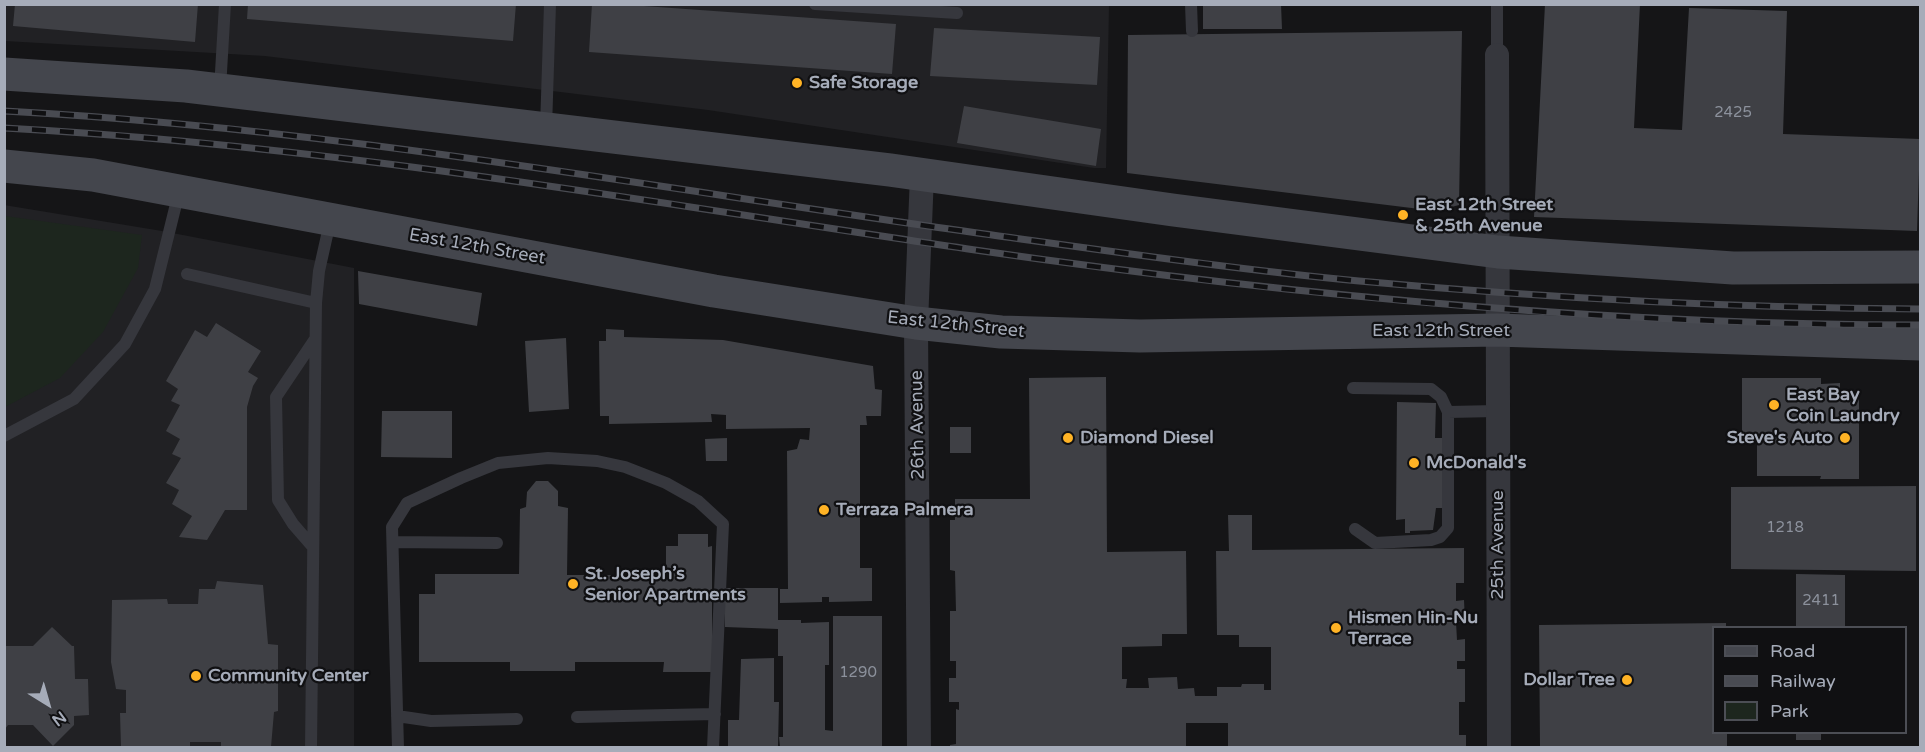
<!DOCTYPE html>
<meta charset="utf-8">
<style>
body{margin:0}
#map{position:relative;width:1925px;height:752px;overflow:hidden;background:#151517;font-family:"Varela Round",sans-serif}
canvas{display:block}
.frame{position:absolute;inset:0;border:6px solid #a6acb9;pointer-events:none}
.legend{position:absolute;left:1712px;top:626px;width:195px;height:108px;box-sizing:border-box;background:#101012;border:2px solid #4c4e55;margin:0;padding:8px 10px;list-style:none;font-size:18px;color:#a6acb9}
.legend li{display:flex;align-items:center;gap:12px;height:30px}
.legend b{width:30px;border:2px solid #4c4e55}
.north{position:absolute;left:18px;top:674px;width:60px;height:60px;-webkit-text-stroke:4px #101012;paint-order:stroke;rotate:143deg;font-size:16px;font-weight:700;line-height:24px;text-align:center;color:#a6acb9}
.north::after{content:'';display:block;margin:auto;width:21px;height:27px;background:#a6acb9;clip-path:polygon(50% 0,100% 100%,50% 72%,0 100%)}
</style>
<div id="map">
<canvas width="1925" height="752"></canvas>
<div class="frame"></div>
<ul class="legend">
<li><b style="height:8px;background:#44464d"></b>Road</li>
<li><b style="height:8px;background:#494b52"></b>Railway</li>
<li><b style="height:16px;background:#1d261e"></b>Park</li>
</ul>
<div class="north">N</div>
</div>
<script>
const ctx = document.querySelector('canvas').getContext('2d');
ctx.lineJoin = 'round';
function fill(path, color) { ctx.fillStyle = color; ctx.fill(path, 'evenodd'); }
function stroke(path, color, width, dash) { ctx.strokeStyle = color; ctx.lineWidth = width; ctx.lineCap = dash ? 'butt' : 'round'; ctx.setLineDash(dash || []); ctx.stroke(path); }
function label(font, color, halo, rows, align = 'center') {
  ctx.font = font + ' "Varela Round",sans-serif'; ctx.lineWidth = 4.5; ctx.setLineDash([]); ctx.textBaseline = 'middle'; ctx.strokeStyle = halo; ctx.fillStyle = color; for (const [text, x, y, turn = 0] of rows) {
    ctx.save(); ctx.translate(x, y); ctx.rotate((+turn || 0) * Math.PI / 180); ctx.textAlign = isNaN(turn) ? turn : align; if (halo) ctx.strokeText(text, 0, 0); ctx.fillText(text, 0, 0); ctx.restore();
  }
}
fill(new Path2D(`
 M4 5H1109L1106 168H1094L708 110 265 56 5 41Z
 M4 205 162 231 354 268V747H5Z`), '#212124');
fill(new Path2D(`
 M5 216 142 235 138 268 103 332 60 378 5 407Z`), '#1d261e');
fill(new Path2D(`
 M15 4H198L195 42 13 26Z
 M248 4H516L513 41 247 19Z
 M592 4H616L896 24 892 74 589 52Z
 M1203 4H1281L1282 29H1203Z
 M1545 4H1640L1634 128 1682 130 1689 8 1787 11 1783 134 1920 139 1917 231 1534 217Z
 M934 28 1100 37 1097 85 930 76Z
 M1462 31 1459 205 1436 211 1127 173 1128 35Z
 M964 106 1101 129 1096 166 957 143Z
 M358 271 482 293 477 326 359 304Z
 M216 323 261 351 248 372 258 378 253 386 247 407V510H225L207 540 179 537 192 516 172 504 179 490 166 483 181 458 172 454 180 439 166 431 180 405 171 401 178 389 166 381 195 330 207 337Z
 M606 329 624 330V337L723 340 873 366 875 389 882 390 881 416H866L867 425H860V568H872V601L829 602V597H822V602L780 603V589H788L787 451 797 449 800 439 809 440 810 428 726 429V415L711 414 712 422 609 424V416H600L599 341H606Z
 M566 338 569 409 529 412 525 341Z
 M1106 377 1107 552 1186 551 1187 634H1162V646L1122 647V679H1127L1126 688H1149L1148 678 1177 677 1178 689 1194 688 1195 696H1217V687H1241L1242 684H1264V690H1271V647H1239V635H1217L1216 551H1229L1228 515H1252V550L1464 548V583H1456V601L1464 600 1465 622H1456L1457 640 1465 639V661H1457V669H1465V702H1459V735H1466V747H1228V723H1186V747H950V745L956 744V709L959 710V702H949V678H956V661H950V611H956L955 571 950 570V520H955V499H1030L1029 378Z
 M1742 378H1821V384L1840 383V399H1859V479H1820L1821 476H1757V438L1742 439Z
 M1397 402 1436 403 1435 438H1443V508H1436L1433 530 1410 531V533H1405V519L1396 520Z
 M382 411H452V458L381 457Z
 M950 427H971V453H950Z
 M727 438V461H706L705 439Z
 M536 481H548L558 491V506L568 508 567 575H666V546H678V534H708V547L712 546V672H663L664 662H575V671H510V662H419V594H435V574H519L520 509 526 507 527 492Z
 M1916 486V571L1731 569V487Z
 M1796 574 1845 575V627H1796Z
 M217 581 263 585 268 644 278 645V711L274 712 271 747H221V742H190V747H121L120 713H126V690L116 689 111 662 112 600 167 599 168 604H198L199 589H215Z
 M725 588H778V620H801V623L829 622V665H825V730L833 731V616H882V747H780L779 737H783V656H778V629L725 627Z
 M1726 623V627H1713V732H1727V747H1540L1539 625Z
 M52 627 72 646H74L75 679H88L89 715 74 716V725L53 746 33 725H8L5 729V646H33Z
 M774 658V702H779L778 747H728V720H739L741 659Z
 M1796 732H1821V740H1796Z`), '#3f4045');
stroke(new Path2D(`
 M815 4 957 13
 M1191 4 1192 31
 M1497 4V55
 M220 89 225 4
 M546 128 550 4
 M187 274 316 303 319 271 330 222
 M1353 388 1431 389 1441 397 1448 412V528L1440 537 1431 540 1375 543 1355 529
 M1448 412 1497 411
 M4 436 74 399 125 344 155 289 179 192
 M393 542 497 543
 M313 547 293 524 278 500 276 397 315 339
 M397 716 431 721 517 719
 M577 717 715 714
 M311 748 316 303
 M398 748 392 527 407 503 461 478 498 463 548 458 597 461 625 467 666 483 698 501 723 524 713 748`), '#36373d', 12);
stroke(new Path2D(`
 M1497 55 1499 748
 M919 748 916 323 922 175`), '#36373d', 24);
stroke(new Path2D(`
 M4 74 186 86 890 170 1173 210 1498 252 1733 268 1920 267
 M4 166 93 175 714 291 916 323 1001 332 1140 336 1497 330 1920 344`), '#44464d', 33);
const rail = new Path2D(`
 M4 111C334 128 659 189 985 234 1109 251 1234 269 1359 281 1546 298 1734 308 1920 309
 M4 128C330 145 653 203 975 250 1288 295 1604 325 1920 325`);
stroke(rail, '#494b52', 7);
stroke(rail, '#101012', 4.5, [14]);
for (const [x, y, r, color] of [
 [797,83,6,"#ffb325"],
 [1403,215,6,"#ffb325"],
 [1774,405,6,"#ffb325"],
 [1068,438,6,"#ffb325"],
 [1845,438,6,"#ffb325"],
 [1414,463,6,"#ffb325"],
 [824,510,6,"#ffb325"],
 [573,584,6,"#ffb325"],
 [1336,628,6,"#ffb325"],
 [196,676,6,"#ffb325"],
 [1627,680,6,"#ffb325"]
]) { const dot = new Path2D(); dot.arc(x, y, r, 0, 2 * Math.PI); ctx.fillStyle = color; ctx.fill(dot); stroke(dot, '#101012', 2); }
label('15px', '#8c919c', null, [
 ["2425",1733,113],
 ["1218",1785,528],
 ["2411",1821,601],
 ["1290",858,673]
]);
label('bold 18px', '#a6acb9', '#101012', [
 ["Safe Storage",809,83],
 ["East 12th Street",1415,205],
 ["& 25th Avenue",1415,226],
 ["East Bay",1786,395],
 ["Coin Laundry",1786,416],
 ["Diamond Diesel",1080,438],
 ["Steve's Auto",1833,438,"right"],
 ["McDonald's",1426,463],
 ["Terraza Palmera",836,510],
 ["St. Joseph’s",585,574],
 ["Senior Apartments",585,595],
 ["Hismen Hin-Nu",1348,618],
 ["Terrace",1348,639],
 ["Community Center",208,676],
 ["Dollar Tree",1615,680,"right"]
], 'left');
label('18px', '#a6acb9', '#101012', [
 ["East 12th Street",477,247,10],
 ["East 12th Street",956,325,6],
 ["East 12th Street",1441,331],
 ["26th Avenue",918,425,-91],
 ["25th Avenue",1498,545,-90]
]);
</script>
